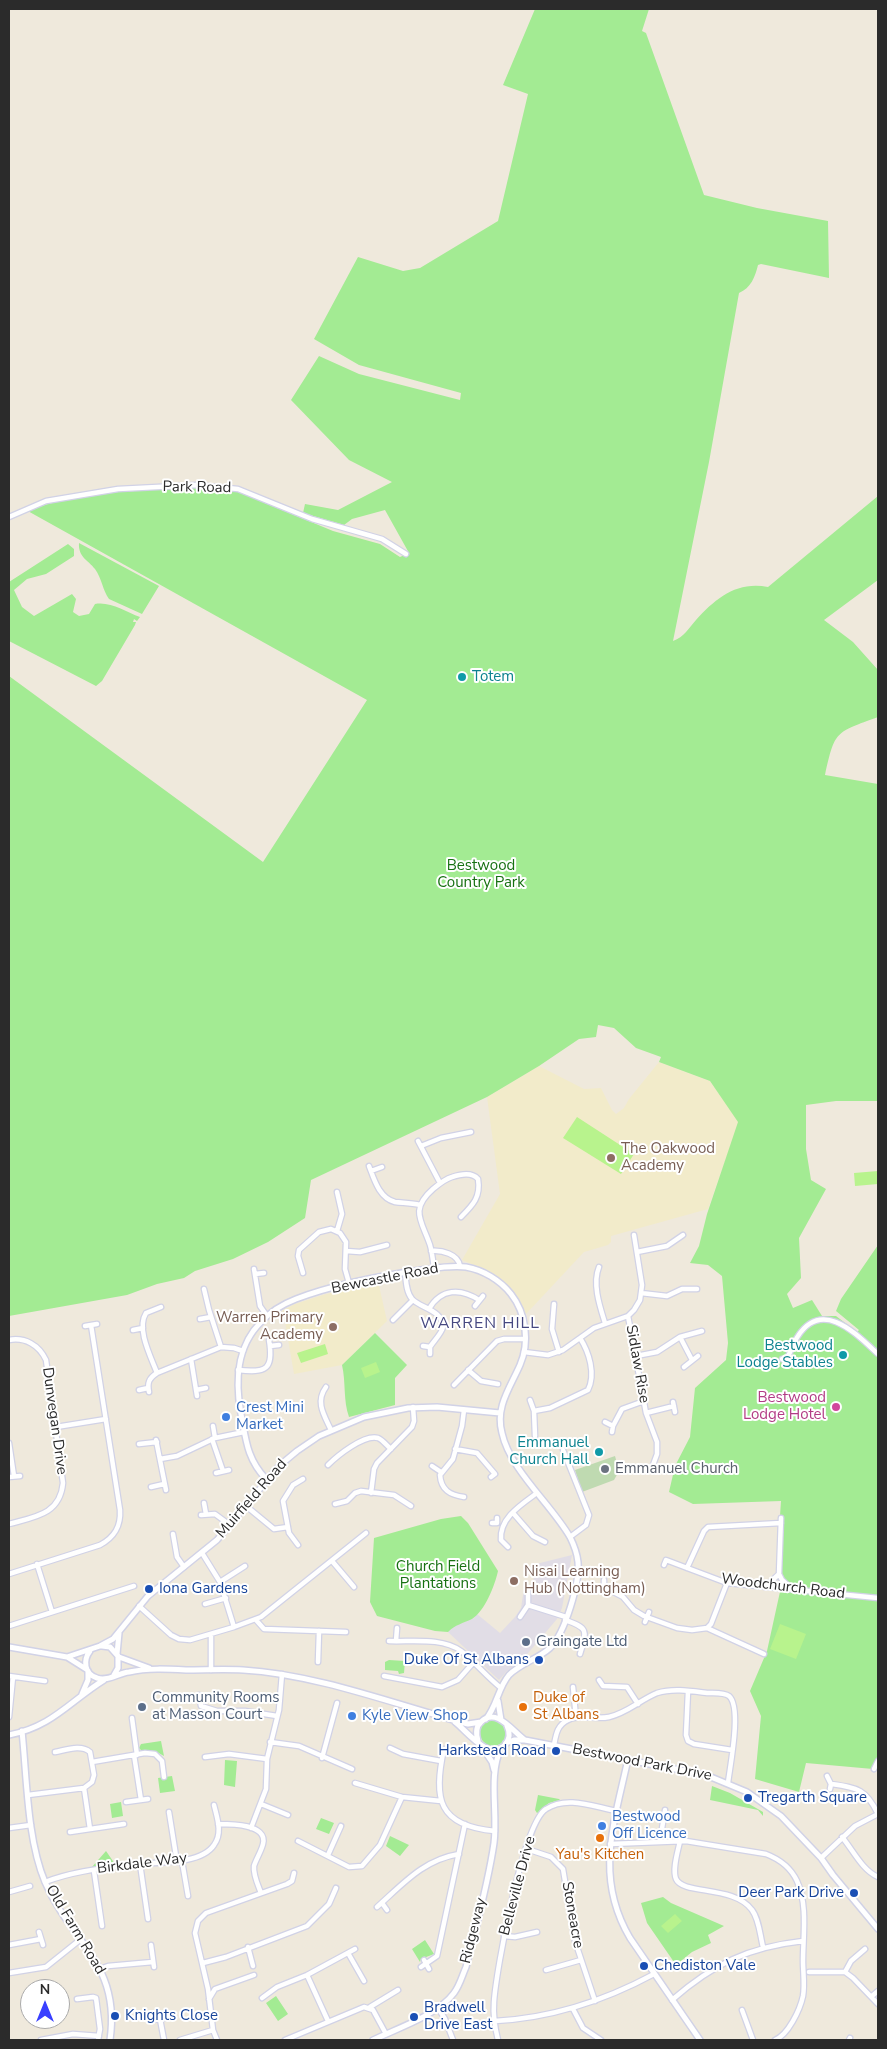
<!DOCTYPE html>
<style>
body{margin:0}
#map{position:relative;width:887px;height:2049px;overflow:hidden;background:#efe9dc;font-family:"Nunito Sans",sans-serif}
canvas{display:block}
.frame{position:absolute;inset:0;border:10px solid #2b2b2b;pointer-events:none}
.north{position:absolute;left:20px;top:1979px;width:50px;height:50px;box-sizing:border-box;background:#fff;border:1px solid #aaa;border-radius:50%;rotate:0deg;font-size:14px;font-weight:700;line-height:20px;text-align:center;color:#2b2b2b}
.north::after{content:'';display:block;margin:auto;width:18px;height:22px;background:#393fff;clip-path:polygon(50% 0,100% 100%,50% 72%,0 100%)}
</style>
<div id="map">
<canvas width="887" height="2049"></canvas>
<div class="frame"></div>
<div class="north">N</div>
</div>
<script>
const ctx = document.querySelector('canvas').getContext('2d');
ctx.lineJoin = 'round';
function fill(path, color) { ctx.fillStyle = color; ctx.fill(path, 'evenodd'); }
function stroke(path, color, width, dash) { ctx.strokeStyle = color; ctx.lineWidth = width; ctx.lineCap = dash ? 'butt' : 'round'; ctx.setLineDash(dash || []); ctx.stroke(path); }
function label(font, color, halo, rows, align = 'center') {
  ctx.font = font + ' "Nunito Sans",sans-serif'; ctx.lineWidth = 4; ctx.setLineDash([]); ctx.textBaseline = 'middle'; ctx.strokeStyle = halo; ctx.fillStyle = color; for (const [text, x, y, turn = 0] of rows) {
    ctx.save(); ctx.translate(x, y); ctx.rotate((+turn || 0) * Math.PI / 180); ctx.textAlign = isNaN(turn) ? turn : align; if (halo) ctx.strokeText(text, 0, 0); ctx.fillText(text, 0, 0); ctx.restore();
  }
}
fill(new Path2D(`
 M572 1555 562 1608 557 1619 524 1658 506 1672 499 1680 448 1632 454 1626 474 1618 477 1614 500 1633 515 1617 521 1608 524 1589H532L536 1564Z`), '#e1dde6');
fill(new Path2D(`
 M659 1062 710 1081 739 1122 708 1209 611 1236V1242L608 1245 584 1252 526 1314 516 1295 501 1280 488 1271 462 1260 500 1194 487 1097 539 1066 584 1089 601 1088 612 1110 616 1114 624 1108 629 1099Z
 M378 1281 387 1321 342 1365 294 1374 283 1310 295 1304 323 1295Z`), '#f2ebca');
fill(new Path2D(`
 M535 9H649L642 31 646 33 704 195 757 208 828 221 829 278 761 264 758 265C755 277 751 288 739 293L709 462 673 641C684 637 689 628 696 620 716 598 737 581 768 587L878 496V580L824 620 853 642 878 670V717C835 733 835 730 825 775L878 784V1101H836L806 1105V1149L811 1180 826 1189 799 1238 801 1278 787 1294 793 1308 812 1300 822 1316H836L857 1332 859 1330 836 1311 841 1299 878 1245V1757L873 1769 806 1763 799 1792 755 1779 761 1716 750 1691 767 1651 783 1578 781 1566 783 1516H780L781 1501 693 1504 669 1492 675 1466 690 1437 695 1388 726 1360 728 1343 722 1276 708 1265 690 1263 699 1246 707 1214 738 1122 710 1081 659 1062 661 1057 636 1048 614 1028 598 1025 596 1037 579 1039 539 1066 487 1097 311 1180 305 1218 268 1242 233 1259 195 1271 184 1278 157 1284 127 1295 9 1316V676L263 862 367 700 26 510 63 500 103 493 197 487 236 491 333 531 380 544 400 557 409 553 385 510 352 519 344 525 303 513 305 504 338 510 392 482 349 460 291 400 319 356 359 374 460 400 461 393 359 365 314 339 358 257 403 271 420 268 498 221 528 94 503 85Z
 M79 543 159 586 142 614 109 599C103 591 102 579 95 569 88 560 78 557 79 543Z
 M68 544 74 549V556L46 574 27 579 14 590 22 607 34 616 72 594 76 599 73 612 79 616 89 614 95 604C110 601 126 612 140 617L137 621 134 619 133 622H136L135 625 102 681 96 686 9 641V582Z
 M375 1333 407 1365 395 1378V1405L349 1417C343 1401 346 1382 342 1365Z
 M461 1516 468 1523 498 1571C495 1585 485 1611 472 1619 463 1623 455 1625 448 1632L435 1631 377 1616 370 1602 374 1538 441 1519Z
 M389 1660 405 1661 404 1673 399 1674 398 1671 385 1670V1662Z
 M480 1733a13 13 0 1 1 26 0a13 13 0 1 1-26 0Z
 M161 1741 164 1756 155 1751 141 1750 139 1748 141 1744Z
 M225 1760 237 1761 235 1787 224 1785Z
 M172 1776 175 1791 160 1793 158 1778Z
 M712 1786 730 1793 763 1812V1816L758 1810 710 1800Z
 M538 1795 559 1799 560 1800 549 1803 537 1813 535 1810Z
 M121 1802 123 1816 112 1818 110 1804Z
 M321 1818 334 1823 329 1834 316 1829Z
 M390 1836 409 1845 400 1856 386 1846Z
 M106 1851 115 1864 92 1867Z
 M663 1897 671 1903 724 1926 708 1935 711 1943 692 1952 676 1965 647 1923 641 1903Z
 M425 1940 434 1954 421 1959 420 1962 412 1949Z
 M276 1996 288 2014 278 2021 266 2003Z`), '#a3eb93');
fill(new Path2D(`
 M615 1456 619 1471 614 1480 582 1492 575 1470Z`), '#bfdab1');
fill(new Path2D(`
 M577 1117 634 1154 621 1174 563 1138Z
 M878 1171V1184L855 1186 854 1173Z
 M325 1344 328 1354 301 1363 297 1353Z
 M376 1362 380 1372 365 1378 361 1368Z
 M780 1624 806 1634 796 1659 770 1649Z
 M675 1914 682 1921 668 1933 661 1926Z`), '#b8f38d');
const minor = new Path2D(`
 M9 517 46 501 118 489 196 485 238 489 312 519 382 539 406 554
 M418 1141 440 1183
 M421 1146 441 1138 471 1132
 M369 1166C374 1179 379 1198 395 1202 403 1203 411 1203 420 1205
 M371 1171 382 1167
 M337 1192 342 1214 337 1231
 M346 1251 360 1252 387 1245
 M431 1251C442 1250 458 1254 460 1266
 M637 1252 667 1246 683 1235
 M599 1267C592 1284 600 1307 605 1323
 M434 1268C433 1260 432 1252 430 1245 422 1221 409 1210 433 1189 439 1184 445 1179 452 1177 461 1174 472 1172 478 1179 481 1197 473 1205 461 1217
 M254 1269 260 1306 267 1316
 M405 1272C406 1281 406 1292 412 1299 420 1308 443 1310 443 1327 442 1333 433 1342 430 1347
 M303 1273 298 1256 299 1250 319 1232 331 1229 340 1233 346 1242 345 1269 349 1283
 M255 1274 264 1273
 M204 1289 209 1310 221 1347
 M641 1293 667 1296 682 1289H697
 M554 1304 552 1329 559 1352
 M475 1306 483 1296
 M429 1309C441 1288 461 1288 479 1300
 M628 1316 646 1413 657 1442V1454L653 1465
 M200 1319 211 1317
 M393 1320 413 1300
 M85 1326 97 1324
 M133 1330 143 1328
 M680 1337 692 1360
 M9 1340C25 1337 39 1345 46 1360L63 1483C60 1515 34 1517 9 1524
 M270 1346 279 1345
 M423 1346 430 1347V1354
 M524 1352 548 1355 563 1350 594 1328 628 1316 634 1310 640 1300 642 1285 634 1235
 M636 1356 657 1352 680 1337 702 1331
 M191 1359 197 1396
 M782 1359 786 1360C791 1352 793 1343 798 1336 823 1298 857 1335 878 1354
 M684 1367 698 1356
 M238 1370C266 1373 274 1370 269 1340
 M468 1370 481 1381 498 1384
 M157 1373C151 1357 136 1329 146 1313L161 1307
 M454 1385 497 1341 504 1339H525
 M326 1387C315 1402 324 1415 331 1430
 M139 1390 148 1388
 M196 1390 206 1388
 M149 1392C147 1383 149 1378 157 1373L221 1347 234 1348 243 1351
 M530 1400 534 1411 535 1436
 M673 1402 675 1412
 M464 1410 462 1426 453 1459 440 1475C441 1490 450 1495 464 1497
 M534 1411 550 1408 588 1390C596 1374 589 1352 580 1338
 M646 1413 674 1406
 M605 1422 613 1426
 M213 1426 215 1438
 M56 1427 106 1419
 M612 1432 613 1426 622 1409 644 1401
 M212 1439 223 1471
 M156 1440 166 1490
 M9 1443 14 1476
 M139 1444 157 1442
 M455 1449 477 1453 495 1474 491 1477
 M563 1450 589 1515 586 1525 570 1537
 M160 1459 177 1456 215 1438 244 1432
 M328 1465C337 1456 364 1434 378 1438 383 1440 387 1446 391 1449
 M432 1466 441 1472
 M216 1473 229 1470
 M9 1477 20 1476
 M151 1487 164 1484
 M371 1493 374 1469 377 1463 412 1427 414 1421 413 1407
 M204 1503 206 1514
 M335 1504 347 1501 355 1493 361 1491 394 1495 411 1506
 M246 1506 274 1529 288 1527
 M513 1513 533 1536 545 1542
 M201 1515 215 1514 230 1525
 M492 1523H497V1518
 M173 1534 177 1557 184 1567
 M298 1545 289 1533 283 1501 293 1485 303 1479
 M508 1547 501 1540C499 1518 522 1504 537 1493
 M202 1553 220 1582 234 1627
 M332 1561 354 1587
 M37 1564 52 1612
 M664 1565 666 1560 727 1583 878 1598
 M687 1568 704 1531 708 1527 781 1523
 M9 1574 100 1545C115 1537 121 1526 120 1510L91 1325
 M779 1574 782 1580 791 1588
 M220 1582 245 1566
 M604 1587 623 1597 634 1610 644 1616 677 1628 692 1630 707 1628 764 1654
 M765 1587 779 1574 781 1518
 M601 1590 604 1587V1580
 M205 1604 226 1598
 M528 1605 566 1617
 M139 1606 171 1635 179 1639 190 1640 234 1627 261 1617 366 1533
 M520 1617 528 1605V1591
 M256 1620 264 1629 346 1632
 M565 1620C589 1628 587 1631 580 1654
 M645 1622 649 1612
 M9 1626 134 1586
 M707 1628 711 1624 727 1583
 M211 1634V1670
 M389 1641C411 1642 442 1637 461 1651 475 1662 487 1677 501 1688
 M396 1641 397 1628
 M318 1662 319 1631
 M9 1676 45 1681
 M384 1676 442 1687 458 1680 473 1663
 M599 1680 603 1686 627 1687 638 1704
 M573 1687 576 1717
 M688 1691 686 1735 688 1741 694 1744 732 1750
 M199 1695 201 1706 217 1711H245L277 1716
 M9 1717 13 1677
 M132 1718 137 1755
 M270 1742 299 1746 352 1769
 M554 1745C556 1735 557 1725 568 1720 580 1714 596 1720 609 1717 627 1713 640 1700 657 1693 673 1688 691 1691 707 1693 713 1693 724 1692 729 1696 742 1707 730 1766 728 1783
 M390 1748 403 1754 441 1761
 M444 1749C433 1799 438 1826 495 1831
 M134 1755 141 1800
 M205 1757 229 1754 267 1759
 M322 1758 337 1703
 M92 1762 145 1753 155 1754 162 1761 164 1777
 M874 1769 878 1761
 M827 1776 831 1784 830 1789
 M355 1783 402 1797 441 1801
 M831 1784C858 1788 866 1789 878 1814
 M84 1788 90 1829
 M28 1795 84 1788 92 1782 94 1775 90 1752C81 1744 66 1750 55 1752
 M126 1802 148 1799
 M261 1804 288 1815
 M169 1812 177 1862
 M218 1824C231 1824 268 1824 263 1844 261 1852 256 1859 254 1866 253 1875 258 1885 261 1893
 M9 1828 31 1825
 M251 1828 266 1789 267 1759 279 1710 282 1674
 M70 1832 124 1824
 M842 1837C853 1850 862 1870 878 1877
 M298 1841 349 1867 362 1866 380 1845 402 1797
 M660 1841 665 1810
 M680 1841C678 1851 672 1869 676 1879 683 1895 734 1885 752 1910 759 1919 760 1935 763 1947
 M610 1844 686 1841 766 1854C779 1859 791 1868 797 1881 808 1905 803 1936 803 1961 803 1972 805 1985 803 1996 800 2010 788 2035 775 2040
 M527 1849 551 1857 563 1869 575 1941 595 2001
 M328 1855 341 1826
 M821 1858 855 1826 878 1814
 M182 1861 188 1896
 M140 1864 148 1919
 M94 1871 102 1926
 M45 1882C73 1871 105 1868 135 1864 156 1862 201 1865 214 1845 223 1833 217 1818 214 1805
 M9 1892 30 1886
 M382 1903 387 1910
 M377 1907C403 1884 423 1860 459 1854
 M39 1932 43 1945
 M504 1936 515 1937 537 1932
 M9 1945 41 1939
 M151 1945 154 1967
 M248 1947 253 1966
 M348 1953 364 1981
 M424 1960 429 1969
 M203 1963 226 1957 307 1926 329 1904 336 1888
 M421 1967 437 1956 465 1824
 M100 1969 108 1966 153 1962
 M546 1970 581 1960
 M809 1972H845L853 1978 878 2004
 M845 1972 851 1961 865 1949
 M9 1973 46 1967 81 1939
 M307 1975 328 2021
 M872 1996 878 1991
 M262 1998 277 1987 307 1975 355 1949
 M77 1999 93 1997 96 1998 100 2029 98 2040
 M209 1999 215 1989 254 1975
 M672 2000C713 1964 749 1947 803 1941
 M370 2007 398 1990
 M438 2008 445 2019 453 2040
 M573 2009 583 2028 601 2040
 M742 2010 753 2040
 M160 2019 164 2040
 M152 2020 171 2017
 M495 2021C552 2018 604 2001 654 1974
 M41 2040 73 2034 99 2036
 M180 2040 213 2030
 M217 2040 213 2030 208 1989 195 1933 198 1921 206 1913 287 1884 292 1881 294 1873
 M285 2040 364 2007 373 2010 386 2034
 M498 2040C495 2028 493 2015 494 2002 496 1971 523 1823 546 1809 567 1795 594 1807 617 1811
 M849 2040 850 2038`);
const tertiary = new Path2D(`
 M266 1479C247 1459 246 1440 241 1414 235 1381 236 1347 261 1322 270 1312 283 1304 296 1299 335 1284 379 1276 421 1270 436 1268 451 1265 466 1267 483 1270 500 1280 511 1294 526 1313 530 1342 520 1365 510 1388 495 1407 502 1433 510 1470 551 1504 570 1537 574 1545 577 1553 578 1562 580 1583 565 1633 550 1648 538 1659 521 1663 509 1675 498 1688 497 1706 486 1719
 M102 1646 110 1647 118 1656V1668L114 1675
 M9 1647 67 1657 86 1669
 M90 1651C83 1660 84 1674 97 1678 107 1682 119 1673 129 1672 148 1668 167 1669 186 1670 205 1670 224 1669 243 1670 312 1674 386 1701 453 1720L468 1724 481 1722
 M117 1654 119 1633
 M67 1657 100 1646 113 1639 148 1596 217 1540 279 1466 297 1451 319 1436 364 1417 408 1408 437 1407 500 1413
 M119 1657 149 1668
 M82 1694 88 1680V1671
 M498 1701 501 1720
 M455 1722C467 1731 489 1762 505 1745 510 1739 510 1732 507 1726
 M22 1731C27 1779 27 1839 45 1882 71 1943 121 1963 110 2040
 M9 1735C52 1727 70 1701 104 1680
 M478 1741C476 1734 475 1727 481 1722 496 1706 513 1732 525 1740
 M506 1743 514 1740H525L706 1775 747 1792 781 1816 821 1858 833 1875 878 1929
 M482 1747 492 1762 494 1770
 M628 1759C614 1824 594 1877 630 1938L700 2040
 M373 2040C398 2028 438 2015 454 1993 460 1985 462 1976 466 1967 476 1926 488 1885 494 1843 498 1812 488 1776 501 1748`);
stroke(minor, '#d1d2e6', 7);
stroke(tertiary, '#d1d2e6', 8);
stroke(minor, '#fff', 4.5);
stroke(tertiary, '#fff', 5);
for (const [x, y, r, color] of [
 [462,677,5,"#0f9aa8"],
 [611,1158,5,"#8d6e63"],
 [333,1327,5,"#8d6e63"],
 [843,1355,5,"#0f9aa8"],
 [836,1407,5,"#d1479c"],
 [226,1417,5,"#3f7fe0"],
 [599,1452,5,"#0f9aa8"],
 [605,1469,5,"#6b7280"],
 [514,1581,5,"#8d6e63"],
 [149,1589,5,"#1a4fb4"],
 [526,1642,5,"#5c6f8a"],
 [539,1660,5,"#1a4fb4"],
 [142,1707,5,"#5c6f8a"],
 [523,1707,5,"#e8710a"],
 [352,1716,5,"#3f7fe0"],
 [556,1751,5,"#1a4fb4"],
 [748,1798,5,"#1a4fb4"],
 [602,1826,5,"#3f7fe0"],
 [600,1838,5,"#e8710a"],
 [854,1893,5,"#1a4fb4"],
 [644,1966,5,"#1a4fb4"],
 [115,2016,5,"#1a4fb4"],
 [414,2017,5,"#1a4fb4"]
]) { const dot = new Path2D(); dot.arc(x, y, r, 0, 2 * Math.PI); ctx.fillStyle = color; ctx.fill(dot); stroke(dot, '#fff', 2); }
label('15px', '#2b2b2b', '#fff', [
 ["Park Road",197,488,1],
 ["Bewcastle Road",385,1279,-11],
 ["Sidlaw Rise",637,1364,80],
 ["Dunvegan Drive",54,1421,82],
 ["Muirfield Road",252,1499,-49],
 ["Woodchurch Road",783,1587,7],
 ["Bestwood Park Drive",642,1763,11],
 ["Birkdale Way",142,1864,-7],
 ["Belleville Drive",518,1886,-75],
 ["Stoneacre",572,1915,80],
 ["Old Farm Road",75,1930,59],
 ["Ridgeway",474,1931,-76]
]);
label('15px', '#0d838f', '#fff', [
 ["Totem",472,677,"left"],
 ["Bestwood",833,1346],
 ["Lodge Stables",833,1363],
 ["Emmanuel",589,1443],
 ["Church Hall",589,1460]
], 'right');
label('15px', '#177112', '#fff', [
 ["Bestwood",481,866],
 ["Country Park",481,883],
 ["Church Field",438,1567],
 ["Plantations",438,1584]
]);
label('15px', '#785e54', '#fff', [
 ["The Oakwood",621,1149],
 ["Academy",621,1166],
 ["Warren Primary",323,1318,"right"],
 ["Academy",323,1335,"right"],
 ["Nisai Learning",524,1572],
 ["Hub (Nottingham)",524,1589]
], 'left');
label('15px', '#b23c85', '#fff', [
 ["Bestwood",826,1398],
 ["Lodge Hotel",826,1415]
], 'right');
label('15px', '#366cbe', '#fff', [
 ["Crest Mini",236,1408],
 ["Market",236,1425],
 ["Kyle View Shop",362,1716],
 ["Bestwood",612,1817],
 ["Off Licence",612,1834]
], 'left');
label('15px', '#5b616d', '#fff', [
 ["Emmanuel Church",615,1469]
], 'left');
label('15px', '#164399', '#fff', [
 ["Iona Gardens",159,1589],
 ["Duke Of St Albans",529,1660,"right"],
 ["Harkstead Road",546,1751,"right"],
 ["Tregarth Square",758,1798],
 ["Deer Park Drive",844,1893,"right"],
 ["Chediston Vale",654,1966],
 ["Bradwell",424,2008],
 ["Drive East",424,2025],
 ["Knights Close",125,2016]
], 'left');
label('15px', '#4e5e75', '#fff', [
 ["Graingate Ltd",536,1642],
 ["Community Rooms",152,1698],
 ["at Masson Court",152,1715]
], 'left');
label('15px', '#c56008', '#fff', [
 ["Duke of",533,1698],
 ["St Albans",533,1715],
 ["Yau's Kitchen",600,1855,"center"]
], 'left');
ctx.letterSpacing = '1px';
label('16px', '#464881', '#fff', [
 ["WARREN HILL",480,1324]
]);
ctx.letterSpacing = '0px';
</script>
